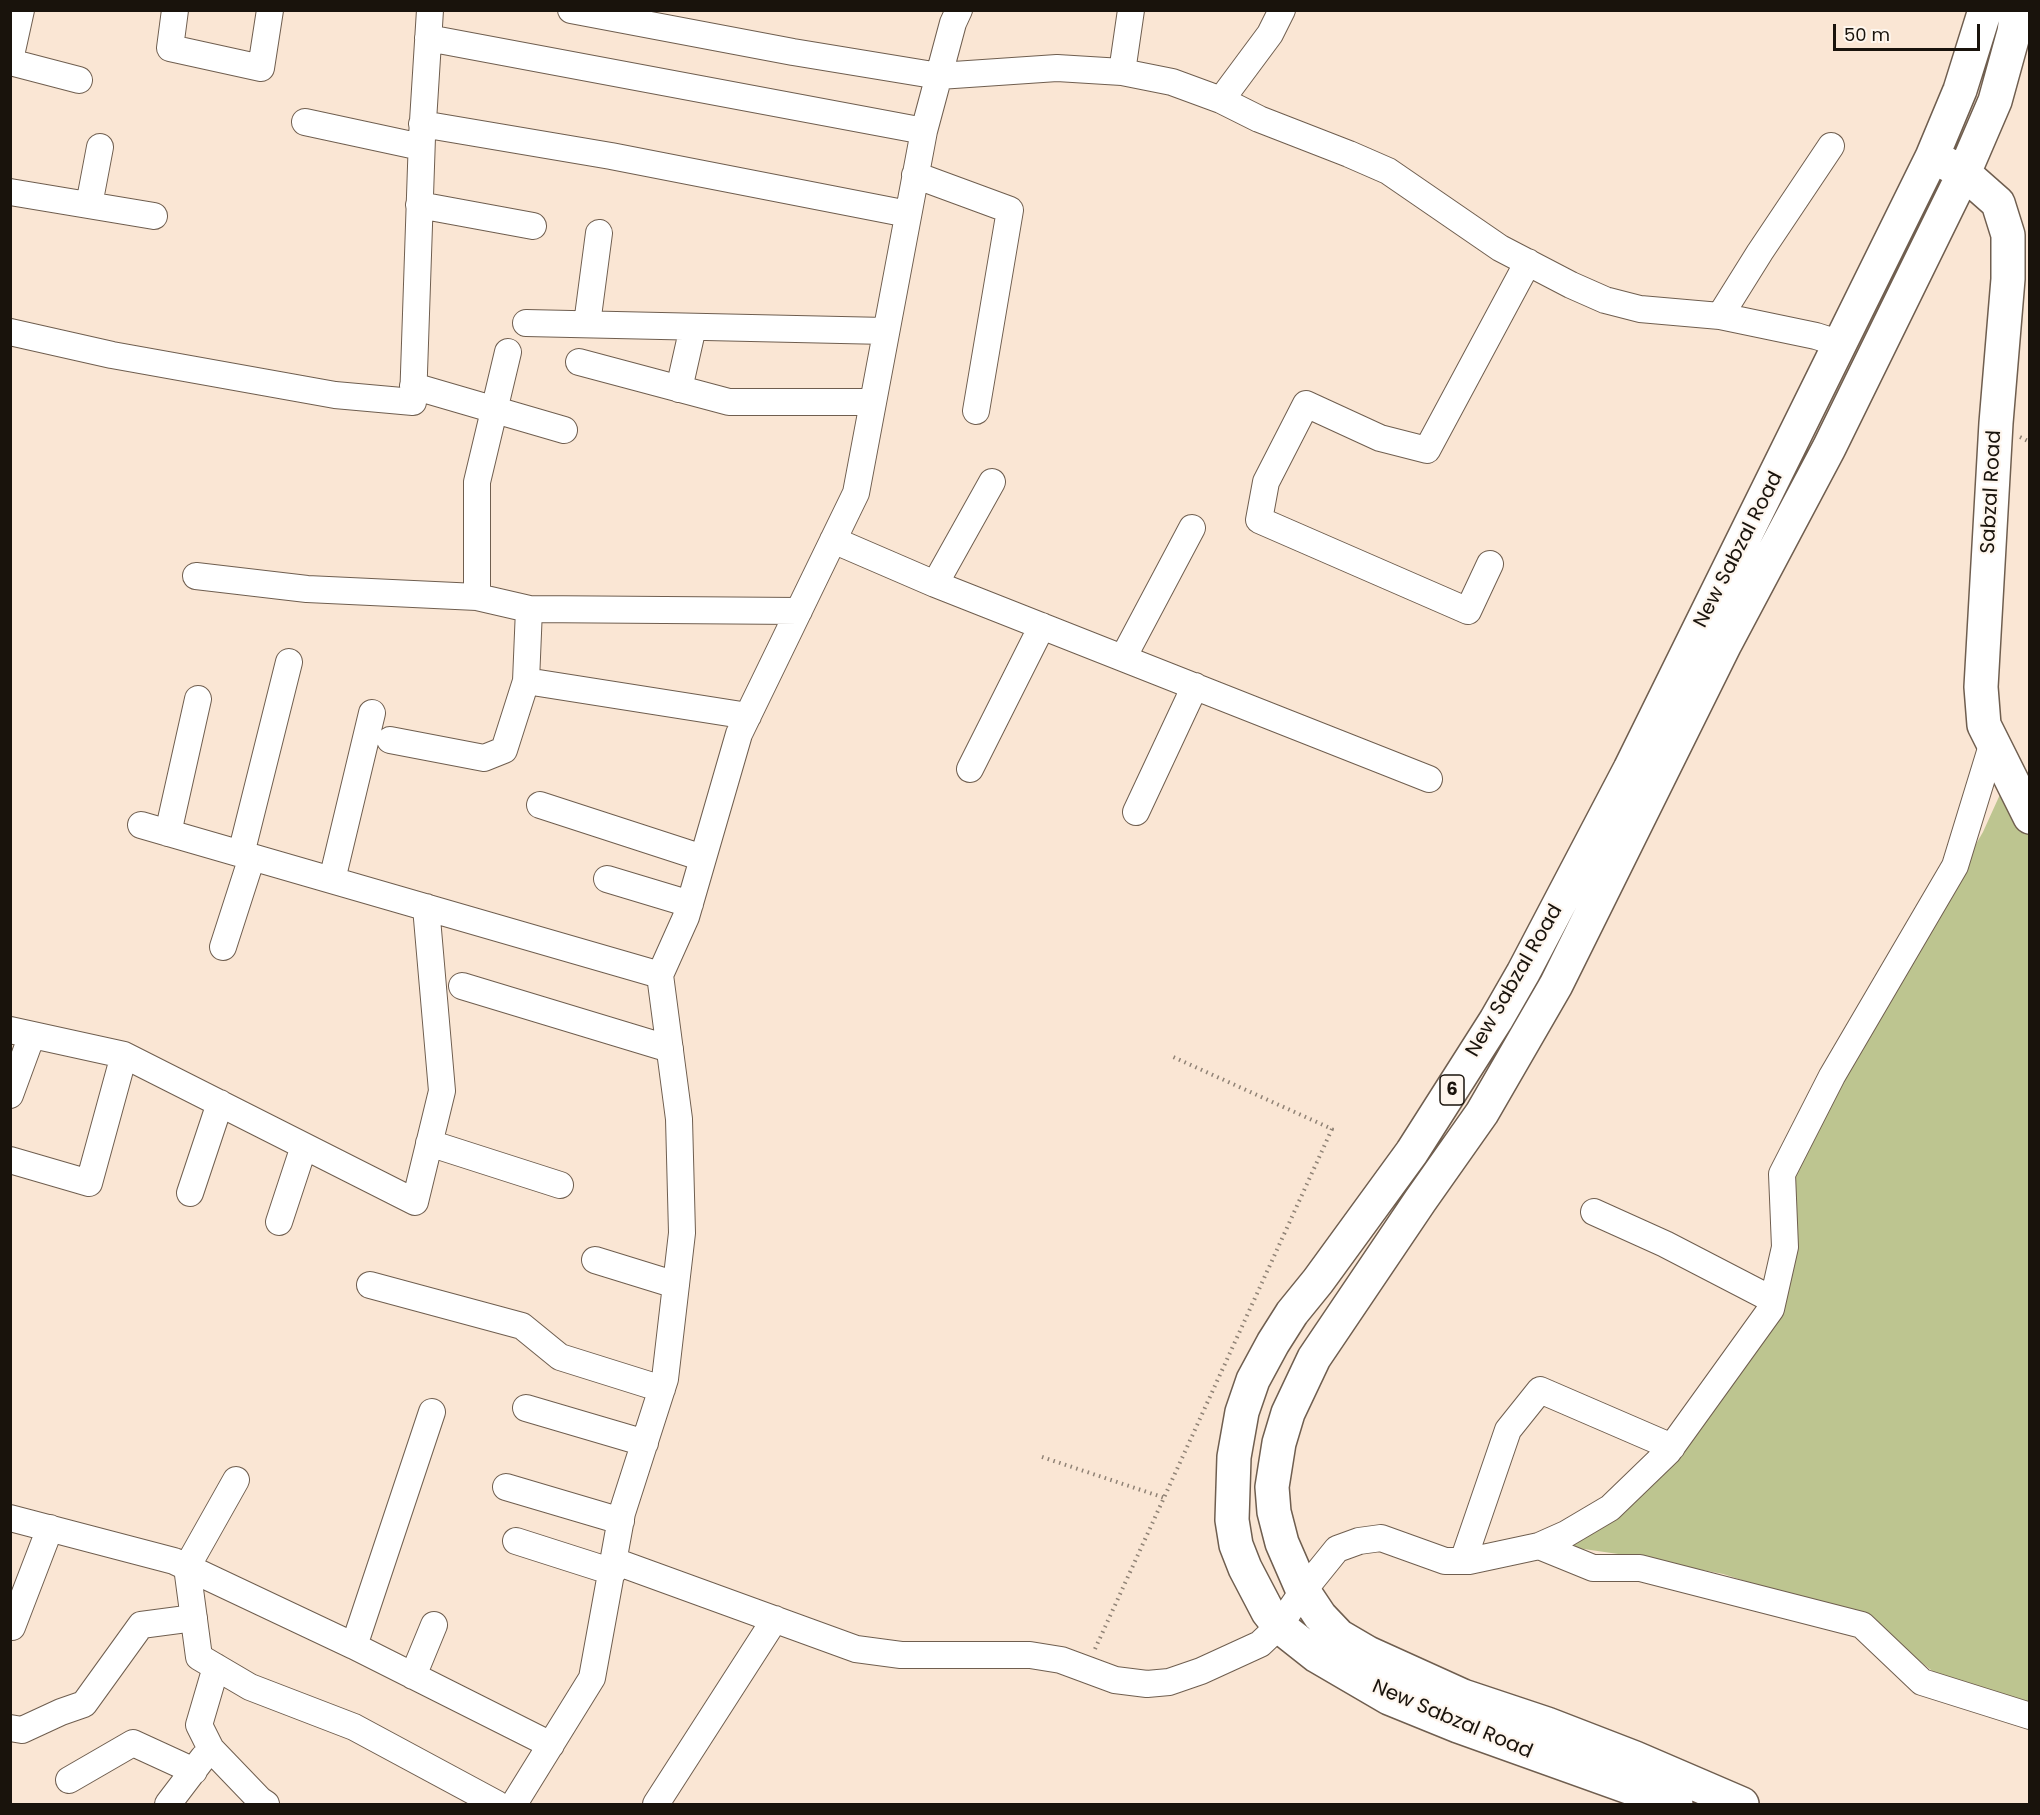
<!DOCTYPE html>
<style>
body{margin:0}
#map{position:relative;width:2040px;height:1815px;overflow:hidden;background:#fae6d4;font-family:Poppins,sans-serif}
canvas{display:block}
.frame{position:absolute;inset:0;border:12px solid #19130c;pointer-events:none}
.scale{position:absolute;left:1833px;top:24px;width:147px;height:27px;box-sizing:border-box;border:3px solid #19130c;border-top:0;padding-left:8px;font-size:18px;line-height:21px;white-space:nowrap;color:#19130c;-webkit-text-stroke:4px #fef6ee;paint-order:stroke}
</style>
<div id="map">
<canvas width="2040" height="1815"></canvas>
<div class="frame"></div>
<div class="scale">50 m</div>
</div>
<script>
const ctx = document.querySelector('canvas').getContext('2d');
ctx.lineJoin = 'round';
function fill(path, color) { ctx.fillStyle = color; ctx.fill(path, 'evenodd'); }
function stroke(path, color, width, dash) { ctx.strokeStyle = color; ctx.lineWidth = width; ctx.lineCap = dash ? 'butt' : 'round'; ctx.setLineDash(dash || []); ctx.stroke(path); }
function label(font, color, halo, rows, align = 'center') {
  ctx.font = font + ' Poppins,sans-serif'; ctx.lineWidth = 4.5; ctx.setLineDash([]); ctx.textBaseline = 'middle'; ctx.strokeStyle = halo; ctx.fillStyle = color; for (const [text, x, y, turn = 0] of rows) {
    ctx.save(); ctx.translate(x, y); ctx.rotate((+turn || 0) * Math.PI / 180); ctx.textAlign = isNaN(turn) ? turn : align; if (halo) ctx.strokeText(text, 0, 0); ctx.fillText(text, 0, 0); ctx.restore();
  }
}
fill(new Path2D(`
 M2007 779 2030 821 2029 1707 1935 1673 1866 1620 1723 1574 1625 1555 1577 1548 1564 1540 1765 1335 1786 1303 1794 1243 1792 1166 1900 974 1983 832Z`), '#bdc590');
const minor = new Path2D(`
 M175 10 170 48 261 68 270 10
 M571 10 793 52 939 76 1057 68 1122 72 1172 82 1221 100 1259 119 1349 154 1388 171 1500 248 1571 285 1605 300 1640 309 1720 316 1816 336 1841 344
 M428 38 924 131
 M10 60 21 10
 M10 62 79 80
 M1122 72 1131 10
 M1221 100 1270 34 1282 10
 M305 122 421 147
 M422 124 611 156 908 214
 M915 175 1010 210 976 411
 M10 192 154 216
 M89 205 100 147
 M419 205 533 226
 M1720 316 1760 252 1831 146
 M526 323 886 331
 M587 324 599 233
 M10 332 112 355 335 395 413 402 422 137 430 10
 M579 362 729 402H873
 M413 386 564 430
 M679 389 693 327
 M833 540 935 584 1429 779
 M1490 564 1468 611 1259 520 1266 482 1306 404 1380 438 1427 450 1528 262
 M196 576 307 589 477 597 529 609 799 611
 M935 584 992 482
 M477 597V482L508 352
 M1123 658 1192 528
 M526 681 748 716
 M390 740 484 758 504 750 526 681 529 609
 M970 769 1042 626
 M540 805 703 858
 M1136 812 1195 686
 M141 825 660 975
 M168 833 198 699
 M241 854 289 662
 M607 879 690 904
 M332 880 372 713
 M223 947 252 857
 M462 986 670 1049
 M10 1030 124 1055 415 1202 442 1091 426 907
 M10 1095 32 1035
 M429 1143 560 1185
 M10 1160 89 1183 124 1055
 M190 1193 220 1103
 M1594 1212 1665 1244 1773 1300
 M279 1222 304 1146
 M595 1260 676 1285
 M370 1285 522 1326 560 1357 662 1389
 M526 1408 645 1443
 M236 1480 187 1567 199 1657 250 1687 354 1727 497 1804
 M506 1487 621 1521
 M10 1518 174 1561 354 1646 551 1745
 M516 1541 613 1572
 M1539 1546 1566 1534 1610 1508 1668 1452 1771 1309 1785 1247 1782 1174 1832 1076 1955 866 1993 742
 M614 1561 856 1649 901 1655H1030L1061 1660 1115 1680 1147 1684 1169 1682 1201 1671 1260 1644 1279 1626 1303 1591 1337 1549 1359 1541 1381 1538 1445 1561H1469L1539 1546 1593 1568H1640L1862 1625 1922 1682 2030 1716
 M1463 1561 1508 1430 1540 1390 1672 1447
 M12 1627 50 1528
 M354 1646 432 1412
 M216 1667 199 1725 211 1749 260 1800 266 1804
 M413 1676 434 1625
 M10 1728 22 1730 61 1712 84 1704 141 1625 194 1618
 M69 1780 133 1743 194 1771
 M168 1804 203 1758
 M514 1804 592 1678 622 1513 665 1379 682 1233 679 1119 660 975 686 917 739 734 856 493 924 131 953 23 959 10
 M656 1804 775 1619`);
const major = new Path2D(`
 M1945 163 1964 173 1998 203 2008 235V279L1996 423 1981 687 1984 725 2030 817
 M1676 1804 1458 1726 1389 1698 1317 1656 1279 1626 1268 1612 1245 1568 1236 1545 1232 1520 1234 1457 1242 1412 1253 1380 1273 1343 1292 1313 1318 1281 1412 1152 1496 1020 1523 973 1630 769 1932 157 1960 90 1985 10
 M1742 1804 1635 1758 1547 1724 1463 1696 1368 1653 1339 1636 1320 1616 1302 1589 1282 1543 1274 1512 1272 1487 1279 1443 1288 1413 1314 1358 1420 1201 1482 1113 1556 985 1725 644 1829 448 1964 173 1995 101 2014 32 2017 10`);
stroke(minor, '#6f5e4f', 28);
stroke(major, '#6f5e4f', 36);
stroke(new Path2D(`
 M2020 437 2030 442
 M1042 1457 1165 1498
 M1095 1649 1332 1129 1171 1056`), '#8f8275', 4, [1.5, 4.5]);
stroke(minor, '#fff', 26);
stroke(major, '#fff', 33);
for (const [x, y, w] of [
 [1452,1090,24]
]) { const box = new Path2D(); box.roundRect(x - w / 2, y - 15, w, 30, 4.5); ctx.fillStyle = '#fef6ee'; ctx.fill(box); stroke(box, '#19130c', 1.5); }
label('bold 18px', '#19130c', null, [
 ["6",1452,1090]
]);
label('20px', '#19130c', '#fef6ee', [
 ["Sabzal Road",1992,492,-87],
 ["New Sabzal Road",1739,550,-63],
 ["New Sabzal Road",1515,981,-60],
 ["New Sabzal Road",1452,1720,23]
]);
</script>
